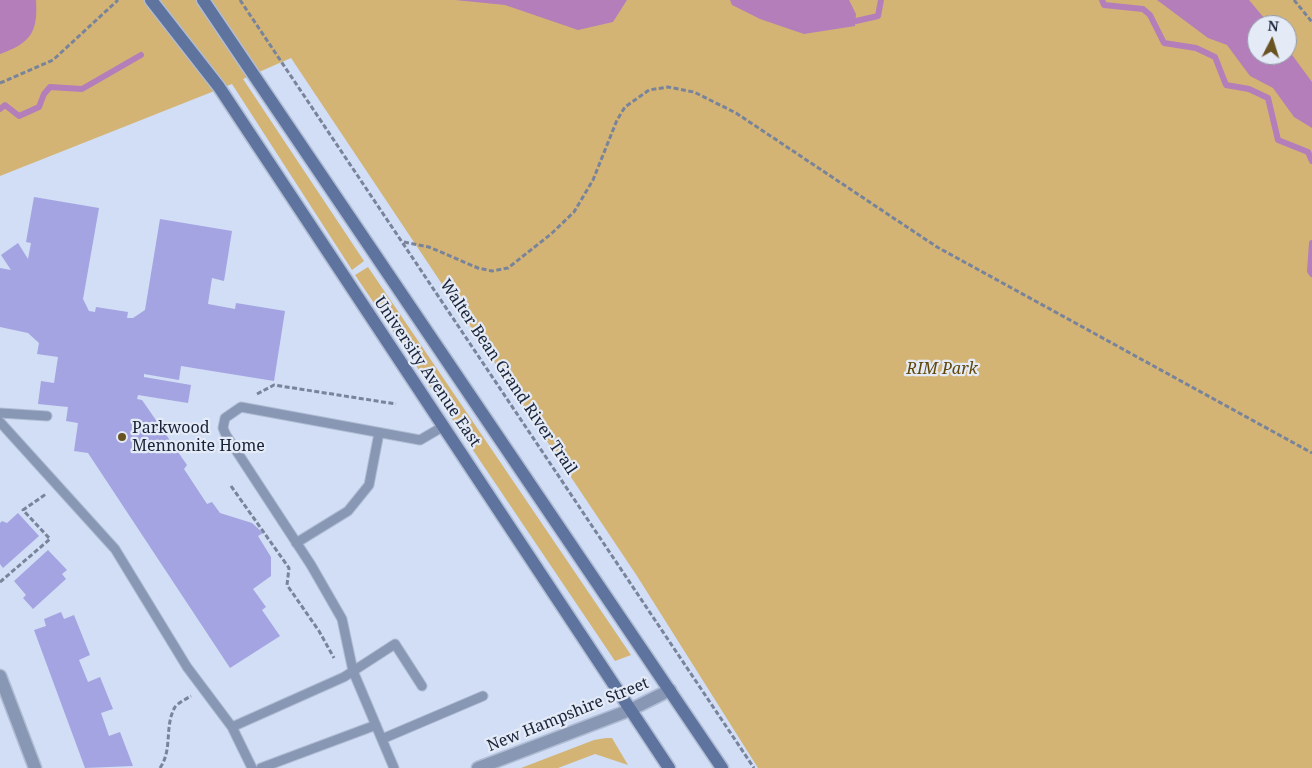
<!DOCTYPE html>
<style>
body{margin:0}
#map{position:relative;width:1312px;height:768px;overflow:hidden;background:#d1def5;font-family:"Noto Serif",serif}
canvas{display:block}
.north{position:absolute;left:1247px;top:15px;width:50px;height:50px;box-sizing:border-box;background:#e4ebf7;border:1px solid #929bab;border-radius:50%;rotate:5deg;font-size:14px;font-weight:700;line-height:20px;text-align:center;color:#182238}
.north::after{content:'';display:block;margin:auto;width:18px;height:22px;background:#6a5323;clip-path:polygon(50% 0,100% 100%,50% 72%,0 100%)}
</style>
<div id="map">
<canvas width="1312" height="768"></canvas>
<div class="north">N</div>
</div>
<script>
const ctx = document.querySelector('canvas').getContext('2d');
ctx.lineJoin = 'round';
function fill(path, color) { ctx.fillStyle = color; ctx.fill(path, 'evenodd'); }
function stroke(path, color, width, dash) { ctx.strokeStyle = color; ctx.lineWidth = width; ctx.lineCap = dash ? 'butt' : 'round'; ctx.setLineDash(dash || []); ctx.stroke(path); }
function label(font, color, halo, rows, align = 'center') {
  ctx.font = font + ' "Noto Serif",serif'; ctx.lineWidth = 4.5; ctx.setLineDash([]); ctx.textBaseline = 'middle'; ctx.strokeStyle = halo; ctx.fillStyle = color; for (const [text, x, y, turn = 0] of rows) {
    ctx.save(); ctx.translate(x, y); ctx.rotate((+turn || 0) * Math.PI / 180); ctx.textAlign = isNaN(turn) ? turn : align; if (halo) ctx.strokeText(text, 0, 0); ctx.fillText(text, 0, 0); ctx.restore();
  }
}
fill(new Path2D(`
 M0 0H1312V768H758L637 576 291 58 243 79 364 261 352 270 232 84 0 176ZM1257 25H1287V55H1257Z
 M368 267 631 655 615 661 355 275Z
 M606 738H612L628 765 595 754 558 768H521L594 740Z`), '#d4b475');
fill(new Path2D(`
 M0 0H36C38 32 31 43 0 54Z
 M455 0H627L613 22 578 30 505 5Z
 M730 0H849L856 14 855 26 804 34 760 19 732 5Z
 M1157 0H1249L1270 25H1257V55H1287V48L1312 82V128L1294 117 1273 88 1250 76 1227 45 1208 38Z`), '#b37eb9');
stroke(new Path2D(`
 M1102 0 1104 5 1143 9 1150 15 1164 43 1196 48 1215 57 1226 85 1249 89 1268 98 1278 140 1308 152 1312 161
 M856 21 878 16 881 0
 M0 109 5 105 19 116 39 107 44 94 50 87 82 89 141 55
 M1312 243 1310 271 1312 274`), '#b37eb9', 6);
fill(new Path2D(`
 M34 197 99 208 83 299 89 311 95 312 96 307 128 312 127 318H133L145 310 160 219 232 231 224 281 212 278 208 304 235 309 236 303 285 311 274 381 181 366 179 380 144 374V377L191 385 188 403 138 395 137 399 142 400 187 465 184 469 207 504 212 502 220 513 252 523 263 533 258 536 271 557V576L253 589 266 607 262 610 280 636 230 668 88 453 74 451 78 423 66 421 68 407 38 404 41 381 54 383 58 357 37 354 39 343 28 333 0 327V268L11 270 1 255 18 243 28 259 31 243 26 242Z
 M18 513 39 536 3 568 0 564V523L2 521 7 523Z
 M48 550 67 570 62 574 66 579 33 609 23 598 26 595 14 581Z
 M61 612 64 619 74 615 90 655 79 660 88 682 100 677 113 709 101 713 109 736 120 732 133 766 85 768 34 630 46 626 44 619Z`), '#a3a4e1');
const service = new Path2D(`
 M0 413 47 416
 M0 422 115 549 187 667 232 727 344 677 395 644 422 686
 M296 543 348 511 369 485 379 433
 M232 727 252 768
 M382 739 483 696
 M261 768 376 725
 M394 768 353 671 342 619 311 565 226 435 223 428 225 418 241 407 420 440 444 426`);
const minor = new Path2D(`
 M0 676 35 768
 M478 768 630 710 670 690`);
const secondary = new Path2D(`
 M151 0 219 87 669 768
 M203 0 722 768`);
stroke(service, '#b0bcd3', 11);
stroke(minor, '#b0bcd3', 15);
stroke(secondary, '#b0bcd3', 15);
stroke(new Path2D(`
 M240 0 754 768
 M1294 0 1312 22
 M0 83 53 60 118 0
 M404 242 429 247 478 268 492 271 508 268 551 234 574 212 593 180 617 120 625 107 649 90 668 87 694 92 736 113 937 247 1312 453
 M257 394 274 385 396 404
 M231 486 289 568 287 585 319 631 334 658
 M0 582 50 539 23 510 46 494
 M160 768C173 749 164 726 175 707 178 703 186 699 191 696`), '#79849b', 3, [5, 2.5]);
stroke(service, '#8797b4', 9);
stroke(minor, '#8797b4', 12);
stroke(secondary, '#5e749e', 12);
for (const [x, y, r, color] of [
 [122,437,5,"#6a5323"]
]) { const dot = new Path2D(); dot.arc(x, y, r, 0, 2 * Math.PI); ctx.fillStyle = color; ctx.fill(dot); stroke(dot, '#e4ebf7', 2); }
label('italic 16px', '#604708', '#e4ebf7', [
 ["RIM Park",942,369]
]);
label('16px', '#182238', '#e4ebf7', [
 ["University Avenue East",427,372,56],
 ["Walter Bean Grand River Trail",508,377,56],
 ["New Hampshire Street",568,715,-22]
]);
label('16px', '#182238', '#e4ebf7', [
 ["Parkwood",132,428],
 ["Mennonite Home",132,446]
], 'left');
</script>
